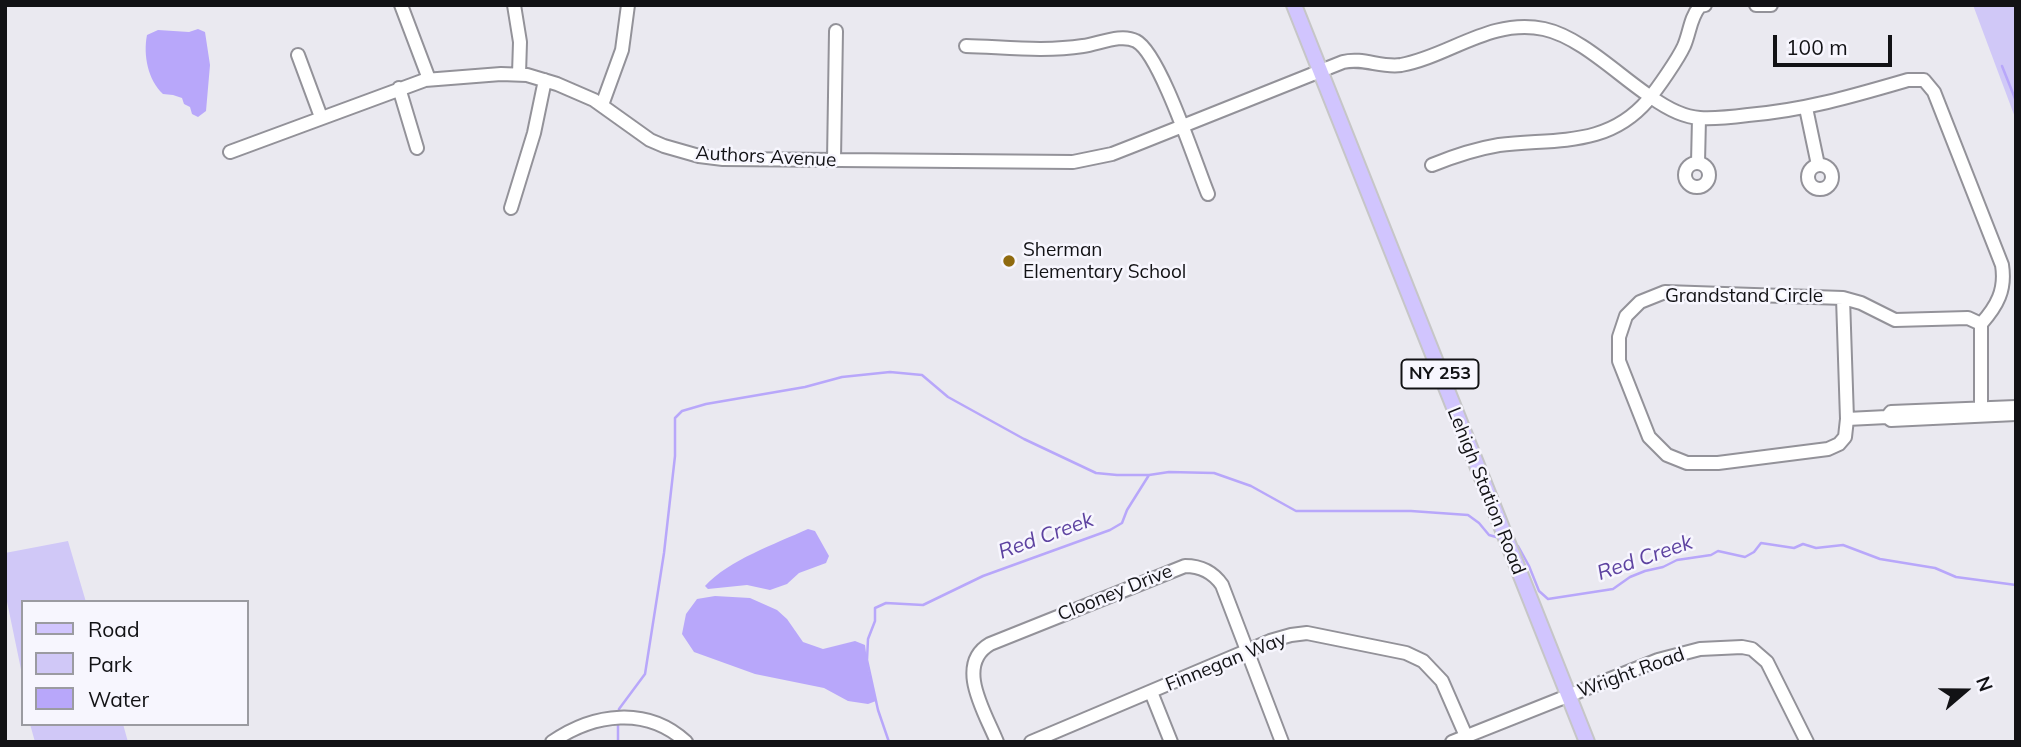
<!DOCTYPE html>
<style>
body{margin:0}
#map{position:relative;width:2021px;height:747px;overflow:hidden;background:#eae9f0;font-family:Mulish,sans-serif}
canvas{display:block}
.frame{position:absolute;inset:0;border:7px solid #121215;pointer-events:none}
.legend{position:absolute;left:21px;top:600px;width:228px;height:126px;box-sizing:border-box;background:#f7f6fe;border:2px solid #9b9ba1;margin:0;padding:9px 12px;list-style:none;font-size:21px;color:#121215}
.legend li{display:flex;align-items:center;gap:14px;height:35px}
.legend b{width:35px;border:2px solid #9b9ba1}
.north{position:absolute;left:1930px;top:656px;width:70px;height:70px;-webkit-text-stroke:5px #f7f6fe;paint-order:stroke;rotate:70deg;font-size:19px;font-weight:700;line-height:28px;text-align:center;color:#121215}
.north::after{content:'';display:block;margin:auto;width:24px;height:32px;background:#121215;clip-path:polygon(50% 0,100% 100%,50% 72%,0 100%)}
.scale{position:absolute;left:1773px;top:35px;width:119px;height:32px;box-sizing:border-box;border:4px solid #121215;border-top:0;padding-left:9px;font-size:21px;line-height:24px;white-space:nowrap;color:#121215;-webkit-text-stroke:5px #f7f6fe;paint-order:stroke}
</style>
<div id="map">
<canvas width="2021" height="747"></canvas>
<div class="frame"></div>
<ul class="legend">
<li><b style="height:9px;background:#d1c5fe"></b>Road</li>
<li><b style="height:19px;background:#d0c8f7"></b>Park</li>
<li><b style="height:19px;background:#b8a7fa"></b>Water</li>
</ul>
<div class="north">N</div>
<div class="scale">100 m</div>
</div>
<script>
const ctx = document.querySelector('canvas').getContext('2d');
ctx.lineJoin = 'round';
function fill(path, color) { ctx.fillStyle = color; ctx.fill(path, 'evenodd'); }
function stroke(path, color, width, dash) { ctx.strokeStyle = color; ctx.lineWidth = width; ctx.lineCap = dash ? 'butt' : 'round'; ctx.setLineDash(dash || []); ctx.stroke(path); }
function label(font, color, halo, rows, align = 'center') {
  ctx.font = font + ' Mulish,sans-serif'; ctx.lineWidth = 5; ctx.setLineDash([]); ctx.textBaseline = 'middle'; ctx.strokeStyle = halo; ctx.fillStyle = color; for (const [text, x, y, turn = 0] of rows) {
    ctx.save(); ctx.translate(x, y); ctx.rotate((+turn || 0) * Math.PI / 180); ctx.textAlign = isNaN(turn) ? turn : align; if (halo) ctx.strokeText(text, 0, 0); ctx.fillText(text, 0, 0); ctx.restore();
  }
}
fill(new Path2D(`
 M1973 5H2016V120Z
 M68 541 86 602H23V679L5 592V553Z
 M30 724H123L128 742H35Z`), '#d0c8f7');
fill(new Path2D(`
 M198 29 205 32 210 65 206 111 198 117 192 114 190 107 184 104 182 98 173 95 163 94C148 80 143 55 147 35L158 30 189 32Z
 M808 529 815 531 829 556 826 563 799 573 787 584 770 590 747 585 708 589 705 586C729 560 775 544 808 529Z
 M715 596 750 598 777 610 787 619 803 642 823 649 855 641 865 645 868 668 876 701 868 704 848 701 824 688 755 674 694 652 682 634 686 614 697 599Z`), '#b8a7fa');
stroke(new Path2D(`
 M2002 66 2016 101
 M1514 544 1518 546 1529 566 1539 591 1548 599 1613 589 1630 577 1645 571 1663 567 1677 560 1711 555 1718 551 1745 557 1754 552 1761 543 1794 548 1803 544 1816 548 1843 545 1880 559 1935 568 1956 577 2016 585
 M619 715V709L645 674 664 553 675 456V418L682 411 706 404 805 387 842 377 890 372 922 375 948 397 1024 439 1096 473 1117 475H1149
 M618 742V722
 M889 742 878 710 867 660 868 639 875 621V608L886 603 923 605 983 576 1110 530 1122 523 1127 510 1149 475 1169 472 1214 473 1251 486 1296 511H1411L1468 515 1479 523 1489 535 1496 537`), '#b8a7fa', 2.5);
const minor = new Path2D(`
 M401 5 429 79
 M514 5 520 42 519 74
 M1756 5H1771
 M966 46C1004 47 1045 52 1083 46 1099 44 1121 33 1136 41 1160 53 1196 165 1208 194
 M298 55 321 117
 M399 88 417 148
 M602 105 622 50 628 5
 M1806 108 1818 165
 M230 152 425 80 501 74 527 75 557 84 594 100 650 140 664 146 699 156 723 159 1073 162 1112 154 1135 145 1343 62C1363 57 1381 68 1401 65 1450 56 1490 18 1544 29 1581 37 1619 76 1651 97 1665 107 1682 117 1700 118 1715 119 1732 117 1748 115 1806 110 1853 96 1908 80H1924L1934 92 2002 265C2006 290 1997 306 1981 324
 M834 160 836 31
 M1698 163 1699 118
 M1685 175a12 12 0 1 1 24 0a12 12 0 1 1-24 0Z
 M1808 177a12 12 0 1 1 24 0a12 12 0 1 1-24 0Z
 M1432 165C1454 156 1475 149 1499 145 1555 138 1607 148 1648 100 1658 88 1678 59 1684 46 1690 32 1690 18 1700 6L1705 5
 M511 208 534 133 545 80
 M1843 298 1847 419 1845 437 1839 444 1828 449 1718 463H1687L1667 455 1649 437 1619 361V337L1626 316 1640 302 1665 292 1843 298 1861 303 1895 320 1968 318 1981 324
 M1981 324V409
 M2016 407 1891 412 1887 417 1891 420 2016 414
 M1847 419 1887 417
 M1151 692 1171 742
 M552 742C594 713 647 706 686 742
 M997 742C986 714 954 665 990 644L1185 566C1201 566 1213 572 1222 585L1282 742
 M1031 742 1270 641 1291 635 1307 633 1406 653 1423 661 1442 681 1466 736
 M1452 742 1658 660 1700 649 1742 647 1752 649 1767 662 1807 742`);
const major = new Path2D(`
 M1294 5 1587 742`);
stroke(minor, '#939299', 16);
stroke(major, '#c6c6c7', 18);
stroke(minor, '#fff', 12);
stroke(major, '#d1c5fe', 14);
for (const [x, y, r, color] of [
 [1009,261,7,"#8f6a0f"]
]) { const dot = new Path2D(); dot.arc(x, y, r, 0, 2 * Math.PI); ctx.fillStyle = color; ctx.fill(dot); stroke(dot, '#f7f6fe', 2.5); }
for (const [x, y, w] of [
 [1440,374,77]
]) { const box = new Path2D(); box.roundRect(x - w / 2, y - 14.5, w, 29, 5); ctx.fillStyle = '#f7f6fe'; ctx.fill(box); stroke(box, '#121215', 2); }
label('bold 18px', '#121215', null, [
 ["NY 253",1440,374]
]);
label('19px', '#121215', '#f7f6fe', [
 ["Authors Avenue",766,157,3],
 ["Grandstand Circle",1744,296],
 ["Lehigh Station Road",1486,491,68],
 ["Clooney Drive",1115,593,-22],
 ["Finnegan Way",1226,662,-22],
 ["Wright Road",1631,673,-20]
]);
label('19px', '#121215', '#f7f6fe', [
 ["Sherman",1023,250],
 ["Elementary School",1023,272]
], 'left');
label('italic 21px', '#5d42a0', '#f7f6fe', [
 ["Red Creek",1046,536,-20],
 ["Red Creek",1645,558,-19]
]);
</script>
